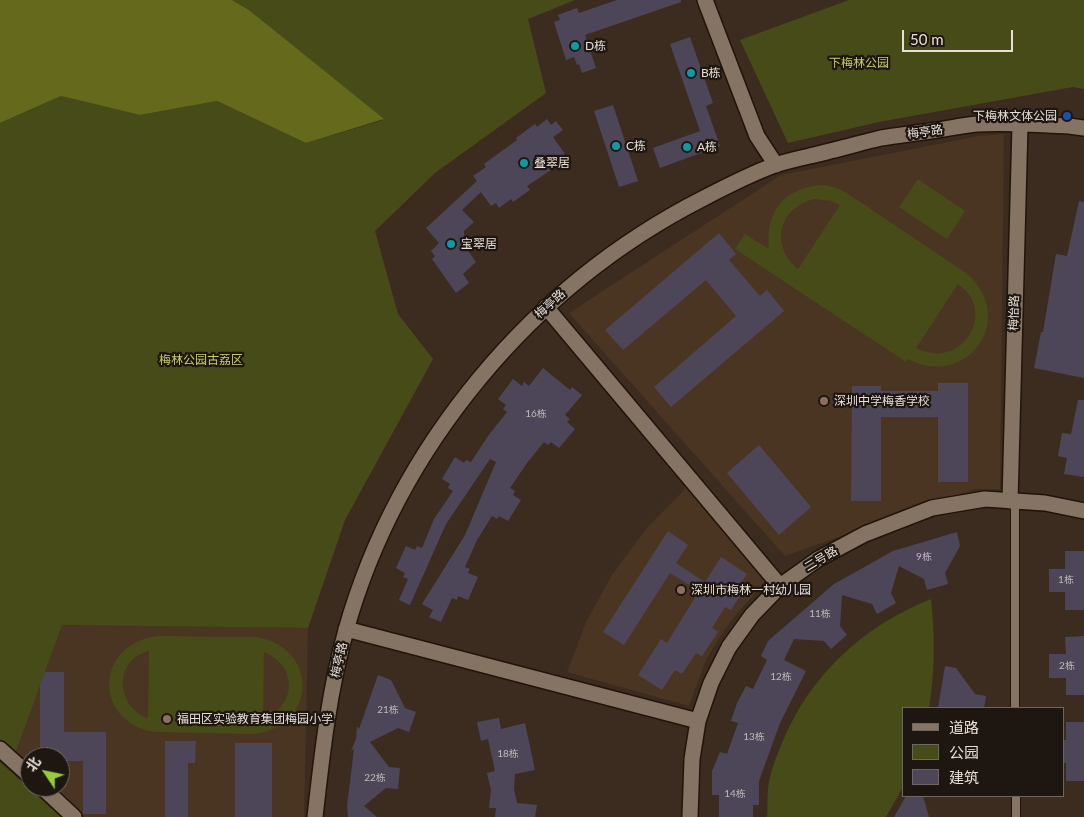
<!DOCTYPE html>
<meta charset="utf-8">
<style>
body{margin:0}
#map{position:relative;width:1084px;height:817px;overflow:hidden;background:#3c2c1f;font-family:Lato,"Noto Sans SC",sans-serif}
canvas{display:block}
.legend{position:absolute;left:902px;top:707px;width:162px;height:90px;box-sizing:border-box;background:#1d1611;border:1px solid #6e6660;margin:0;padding:6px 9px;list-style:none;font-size:15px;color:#e8ded6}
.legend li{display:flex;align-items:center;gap:10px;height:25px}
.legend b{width:25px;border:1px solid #6e6660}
.north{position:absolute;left:20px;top:747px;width:50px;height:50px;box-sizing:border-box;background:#1d1611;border:1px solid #6e6660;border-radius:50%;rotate:304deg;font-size:14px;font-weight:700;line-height:20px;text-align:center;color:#e8ded6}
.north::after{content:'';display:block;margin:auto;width:18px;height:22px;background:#95cc3b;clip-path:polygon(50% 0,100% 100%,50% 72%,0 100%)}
.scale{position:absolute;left:902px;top:30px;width:111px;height:22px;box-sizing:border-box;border:2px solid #e8ded6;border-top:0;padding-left:6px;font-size:15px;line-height:18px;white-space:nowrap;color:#e8ded6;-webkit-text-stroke:4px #1d1611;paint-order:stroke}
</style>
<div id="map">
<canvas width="1084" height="817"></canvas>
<ul class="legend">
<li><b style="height:6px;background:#857364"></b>道路</li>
<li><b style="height:14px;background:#474b17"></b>公园</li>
<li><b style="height:14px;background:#4d4658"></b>建筑</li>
</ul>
<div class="north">北</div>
<div class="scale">50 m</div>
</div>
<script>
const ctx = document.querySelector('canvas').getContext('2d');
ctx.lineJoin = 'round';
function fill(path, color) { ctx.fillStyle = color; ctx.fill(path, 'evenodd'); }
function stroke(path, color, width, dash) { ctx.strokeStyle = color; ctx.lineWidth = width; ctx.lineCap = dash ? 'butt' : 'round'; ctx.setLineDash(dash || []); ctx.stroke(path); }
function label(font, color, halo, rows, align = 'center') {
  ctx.font = font + ' Lato,"Noto Sans SC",sans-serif'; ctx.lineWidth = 4.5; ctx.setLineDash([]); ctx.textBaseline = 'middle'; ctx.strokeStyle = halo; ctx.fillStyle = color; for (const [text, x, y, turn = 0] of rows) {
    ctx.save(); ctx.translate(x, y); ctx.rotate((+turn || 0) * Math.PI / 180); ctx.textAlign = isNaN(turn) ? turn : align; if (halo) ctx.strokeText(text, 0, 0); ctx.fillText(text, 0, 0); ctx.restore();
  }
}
fill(new Path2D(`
 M1004 134 1000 489H975L785 556 569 313 781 175 979 136Z
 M686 488 766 581 733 618 719 638 706 660 689 706 567 672 586 622 612 575 646 529Z
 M61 625 308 628 304 817H85L52 787H60V757H30V767L15 754Z`), '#4a3523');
fill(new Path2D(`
 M232 0H575L528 19 546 93 435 173 375 231 398 314 433 359 345 520 308 628 62 625 15 754 0 740V123L61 96 140 115 217 101 306 143 383 120 249 10Z
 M849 0H1084V89L1073 87 879 122 788 143 740 40Z
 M918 179 965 211 947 239 899 207Z
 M825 185 837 188 847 193 966 273C1018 317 969 390 908 359L906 362 735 249 745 234 769 249C765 211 785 186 825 185ZM814 199 832 201 840 205 798 269C769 245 779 208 814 199ZM958 284C998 310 963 372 916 348Z
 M931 599C935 636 935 671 929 708H903V787L886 817H767C768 808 767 799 768 790 769 774 776 758 782 743 810 675 863 626 931 599Z
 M158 636 256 637C319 647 318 726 254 734L156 732C93 724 94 643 158 636ZM149 651 148 717 147 718C115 705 114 659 149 651ZM264 652C298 666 297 706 263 719Z
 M0 762 61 817H0Z`), '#474b17');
fill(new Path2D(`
 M0 0H232L249 10 384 119 306 143 217 101 140 115 61 96 0 123Z`), '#64691b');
fill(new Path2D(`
 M617 0H681V2L585 35 596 68 582 73 579 64 577 65 574 57 566 60 554 22 560 20 558 15 577 8 579 13Z
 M690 37 713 103 706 106 720 146 660 168 653 148 700 131 670 44Z
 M613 105 638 181 619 187 594 111Z
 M547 119 551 125 556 121 563 130 553 137 565 154 560 158 563 162 527 186 530 190 513 202 511 199 499 208 496 203 491 206 481 192 462 210 474 222 464 231V245L476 262 463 274 469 283 456 293 432 259 435 256 431 251 439 243 426 228 477 181 473 176 486 167 484 164 517 140 516 138 535 124 537 127Z
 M1079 201 1084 202V378L1034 368 1041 332H1043L1056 254 1067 256Z
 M719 233 736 254 729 260 760 296 767 290 784 311 671 407 654 387 736 316 706 280 623 350 605 330Z
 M543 368 570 390 572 387 582 395 565 415 570 419 567 422 575 429 559 448 551 442 548 445 544 442 527 463 510 488 515 491 513 495 521 500 508 521 499 516 497 519 492 516 477 540 465 567 470 569 468 573 478 577 468 600 458 596 457 600 452 598 441 622 429 617 433 610 422 604 465 535 496 462 490 459 446 524 410 605 399 600 408 579 403 577 405 573 396 568 406 546 415 550 417 546 422 548 434 519 453 491 448 488 450 484 442 479 455 457 464 463 466 460 471 462 488 436 507 412 503 409 506 405 498 399 513 379 522 386 524 382 529 386Z
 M938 383H968V482H938V417H881V501H851L852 386H881V391H938Z
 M1078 400H1084V477L1064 474 1067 458 1058 456 1062 433 1071 434Z
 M759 445 811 507 779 535 727 473Z
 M668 531 688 545 676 563 705 582 721 557 747 574 740 585 745 588 731 610 725 607 712 628 718 632 702 656 696 653 682 674 675 670 662 690 638 675 661 639 667 643 699 591 670 573 624 645 603 632Z
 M957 532 960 546 945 573 948 584 927 590 924 579 899 566 891 593 896 603 877 614 872 604 842 595 840 626 847 635 831 649 824 641 794 639 784 660 806 671 780 723 759 781V805H753V817H719V795H712V771L720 752 727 754 738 723 731 721 737 703 746 686 753 689 767 660 761 656 768 641 834 584 893 551Z
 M1065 551H1084V610H1065V592H1049V569H1065Z
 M1084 636V695H1066V678H1049V654H1066L1065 637Z
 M945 666 956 668 975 694 986 696 984 708H938Z
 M45 672H64V732H106V814H83V761H60V757H40V684Z
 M378 675 391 680 405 708 416 712 409 732 398 728 370 742 389 767 400 768 398 789 386 788 364 806 377 817H348L347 806 354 749 351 751 356 739 357 726 359 729Z
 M499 718 501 729 525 723 535 770 515 774 514 789 517 803 537 805 535 817H495L496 808H489L491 790 487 773 495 771 488 739 481 741 477 722Z
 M1066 722H1084V781H1066V763H1063V740H1066Z
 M165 741H196L195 763H188V817H165Z
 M235 743H272V817H235Z
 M906 796H923L929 817H894Z`), '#4d4658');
const lane = new Path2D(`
 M1015 501V708
 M1016 796V817`);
const street = new Path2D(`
 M705 0 757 136 776 165
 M546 307 780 586
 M1010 501 1020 125
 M346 629 698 721
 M0 749 30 776
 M42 787 74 817
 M315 817C322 754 329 691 346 630 398 446 532 286 702 199 725 187 750 174 775 165 793 159 812 156 830 151 847 147 864 142 881 138 899 135 919 133 937 130 951 128 964 125 977 124 1008 122 1039 125 1069 126L1084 128
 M690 817 692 759 698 721 711 683 729 647 752 615 780 586 818 559 865 534 932 508 985 499 1045 503 1084 511`);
stroke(lane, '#221408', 10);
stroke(street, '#221408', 18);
stroke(lane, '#857364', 8);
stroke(street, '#857364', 15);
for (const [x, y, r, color] of [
 [575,46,5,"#0f9aa8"],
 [691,73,5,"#0f9aa8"],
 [1067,116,5,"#1a4fb4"],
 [616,146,5,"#0f9aa8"],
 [687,147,5,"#0f9aa8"],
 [524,163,5,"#0f9aa8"],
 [451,244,5,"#0f9aa8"],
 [824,401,5,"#8d6e63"],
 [681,590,5,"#8d6e63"],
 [167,719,5,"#8d6e63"]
]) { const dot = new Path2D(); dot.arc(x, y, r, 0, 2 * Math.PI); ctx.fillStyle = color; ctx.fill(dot); stroke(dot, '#1d1611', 2); }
label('10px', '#c1b8b6', null, [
 ["16栋",536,414],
 ["9栋",924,557],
 ["1栋",1066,580],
 ["11栋",820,614],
 ["2栋",1067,666],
 ["12栋",781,677],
 ["21栋",388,710],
 ["13栋",754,737],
 ["18栋",508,754],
 ["22栋",375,778],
 ["14栋",735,794]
]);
label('12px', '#e8ded6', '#1d1611', [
 ["D栋",585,46],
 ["B栋",701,73],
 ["下梅林文体公园",1057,116,"right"],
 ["C栋",626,146],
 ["A栋",697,147],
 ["叠翠居",534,163],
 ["宝翠居",461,244],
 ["深圳中学梅香学校",834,401],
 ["深圳市梅林一村幼儿园",691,590],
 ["福田区实验教育集团梅园小学",177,719]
], 'left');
label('12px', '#c5ce66', '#1d1611', [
 ["下梅林公园",859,63],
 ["梅林公园古荔区",201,360]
]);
label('12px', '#e8ded6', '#1d1611', [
 ["梅亭路",925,132,-8],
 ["梅亭路",550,304,-42],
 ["梅怡路",1014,313,-88],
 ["二号路",821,559,-31],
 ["梅亭路",339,660,-77]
]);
</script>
